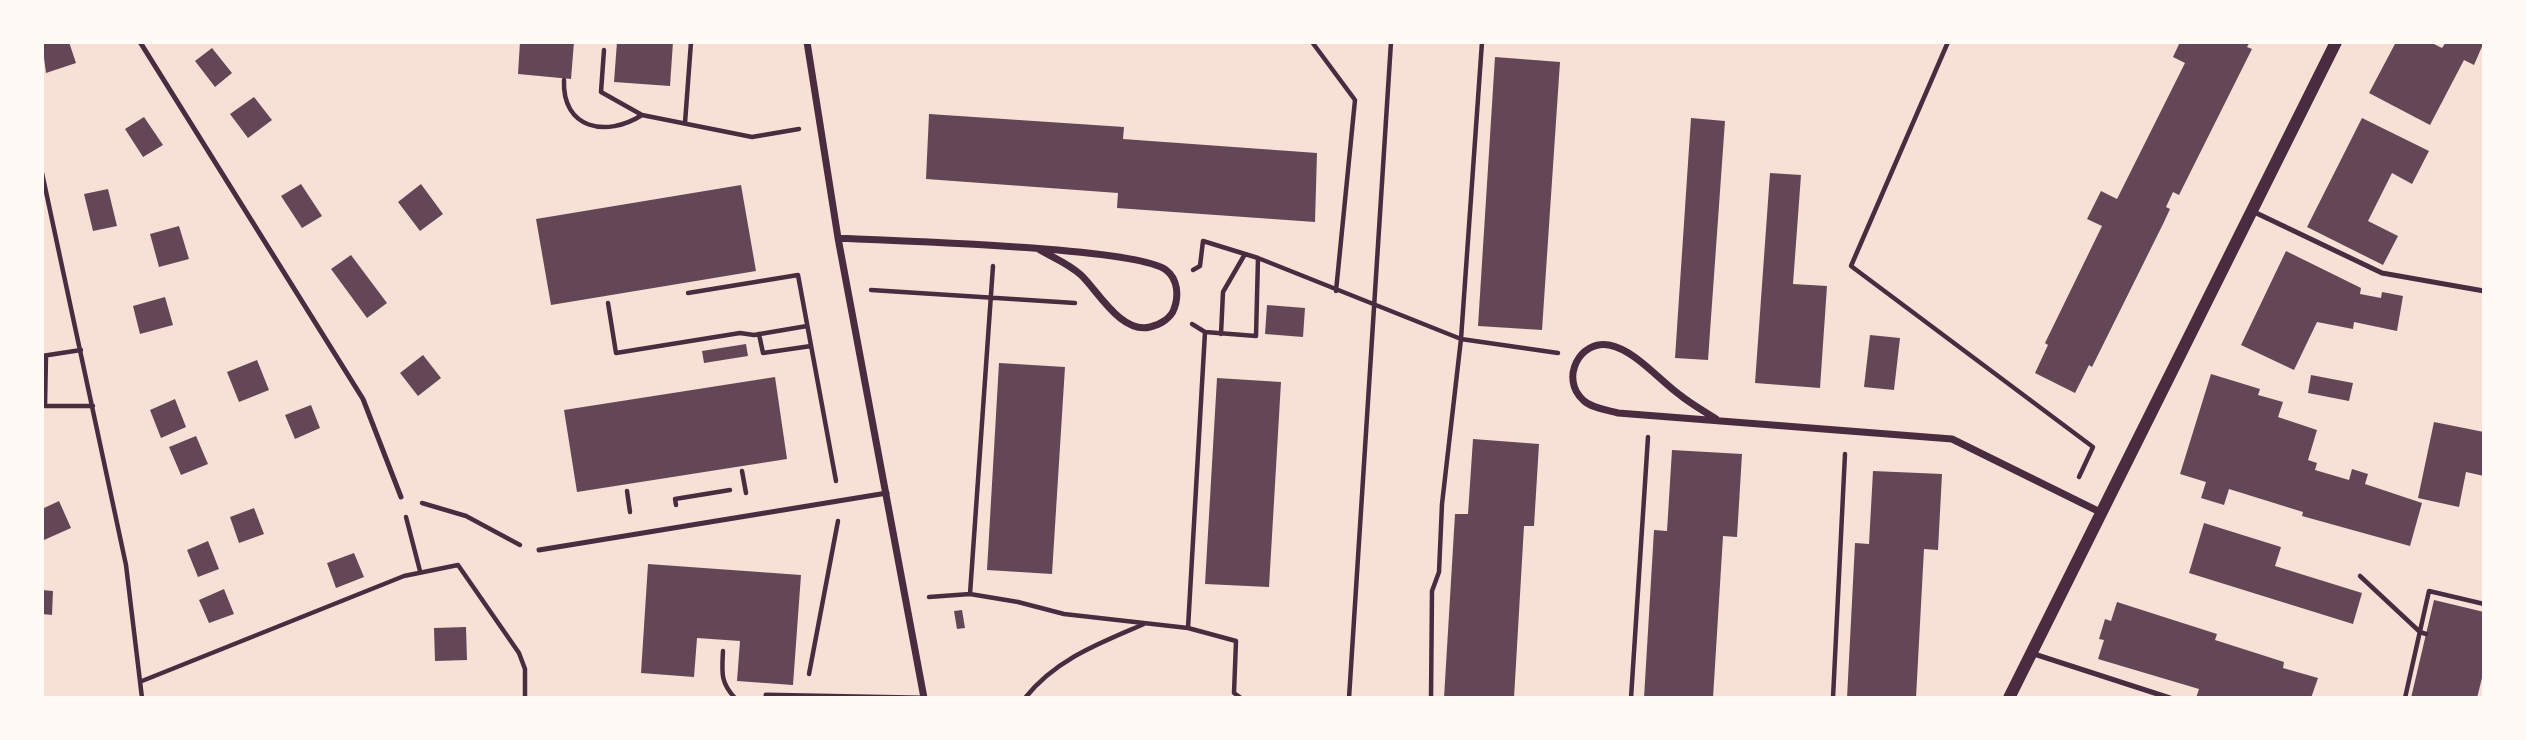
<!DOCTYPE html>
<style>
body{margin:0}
#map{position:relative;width:2526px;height:740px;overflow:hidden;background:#f7e1d7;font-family:Merriweather,serif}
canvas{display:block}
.frame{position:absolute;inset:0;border:44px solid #fffaf5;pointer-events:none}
</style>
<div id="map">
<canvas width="2526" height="740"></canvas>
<div class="frame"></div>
</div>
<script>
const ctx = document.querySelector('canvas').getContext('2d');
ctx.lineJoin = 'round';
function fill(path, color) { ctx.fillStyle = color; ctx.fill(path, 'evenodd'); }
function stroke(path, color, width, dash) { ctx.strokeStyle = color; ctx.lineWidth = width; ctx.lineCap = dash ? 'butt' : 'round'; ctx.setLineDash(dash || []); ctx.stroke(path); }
fill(new Path2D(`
 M69 42 76 63 46 73 42 43Z
 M520 42H574L571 79 518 74Z
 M617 42H673L670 86 614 82Z
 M2180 42H2250L2247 47 2252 49 2179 195 2173 192 2166 207 2170 209 2164 222 2092 367 2089 365 2075 393 2035 373 2048 345 2045 343 2102 226 2087 219 2101 191 2117 199 2185 63 2173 57Z
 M2396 42H2430L2442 48 2446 42H2484L2474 65 2464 60 2430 125 2369 93Z
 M212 48 232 73 215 87 195 61Z
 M1495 57 1560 62 1542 330 1478 326Z
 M254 97 272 120 248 138 230 114Z
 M929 114 1124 127 1123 139 1317 153 1315 222 1117 208 1118 193 926 179Z
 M144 117 163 145 143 157 125 129Z
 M1691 118 1725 121 1708 360 1675 358Z
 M2362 118 2429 151 2412 184 2392 173 2368 221 2398 236 2383 265 2307 227Z
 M1770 173 1801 175 1793 284 1827 286 1820 388 1755 383Z
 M301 184 322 216 302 228 281 196Z
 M421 184 443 214 420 231 398 202Z
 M741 185 756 271 551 305 536 219Z
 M108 189 117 226 93 231 84 194Z
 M179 226 189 259 159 267 150 234Z
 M2286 251 2361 288 2360 294 2381 298 2382 292 2403 296 2397 331 2354 322 2353 329 2317 322 2294 370 2241 345Z
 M351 255 387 303 367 318 331 269Z
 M165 297 173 325 140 334 133 306Z
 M1267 305 1305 308 1303 337 1265 334Z
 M1870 335 1900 338 1894 390 1864 387Z
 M746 344 748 356 704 363 702 351Z
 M423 355 441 378 418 396 400 373Z
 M257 360 269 390 239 402 227 372Z
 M999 363 1065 367 1052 574 987 570Z
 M2211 374 2260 389 2258 395 2283 402 2278 417 2317 430 2308 460 2317 463 2315 470 2349 480 2352 469 2368 474 2365 484 2422 503 2410 546 2302 516 2303 512 2229 489 2224 505 2201 498 2206 482 2180 474Z
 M2311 375 2353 383 2349 401 2308 393Z
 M775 377 787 459 577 492 564 410Z
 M1217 378 1281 382 1269 587 1205 584Z
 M175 399 186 427 161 438 150 410Z
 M311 405 320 428 295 439 285 415Z
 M2434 422 2484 432V476L2466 472 2459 507 2418 498Z
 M196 436 208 464 181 475 169 447Z
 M1473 439 1539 444 1534 526H1524L1514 698H1444L1455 514H1468Z
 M1672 450 1742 454 1737 537 1723 536 1713 698H1644L1654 530 1667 531Z
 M1873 471 1942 474 1938 550 1924 549 1916 698H1847L1855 543 1869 544Z
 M59 501 71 528 44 540 42 509Z
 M254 508 264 534 239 543 230 517Z
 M2204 523 2281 547 2275 566 2362 593 2353 624 2189 573Z
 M208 541 219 569 198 577 187 550Z
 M354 553 364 577 336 588 327 563Z
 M648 564 801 575 793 685 737 681 740 641 697 638 694 677 641 673Z
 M224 589 234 614 209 623 199 600Z
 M42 590 53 591 52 615 42 614Z
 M2434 600 2484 612V670L2477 698H2411Z
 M2117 602 2217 634 2215 640 2284 662 2283 668 2318 678 2311 698H2196L2199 689 2098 659 2104 640 2099 639 2105 619 2111 621Z
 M962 610 965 628 957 629 954 611Z
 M466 627 467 660 435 661 434 628Z`), '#644757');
stroke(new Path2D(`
 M1312 42 1355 100 1336 291
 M1948 42 1851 266 2093 447 2079 477
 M604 50 601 92 642 115 752 137 799 129
 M564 80C562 129 606 138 642 115
 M685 123 691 42
 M42 173 126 565 142 698
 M1193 270 1200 266 1203 241 1258 258 1461 339 1558 353
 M871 290 1075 303
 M688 293 798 275 836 481
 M608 303 616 353 740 333 754 335 807 326
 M1205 332 1256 336 1258 258
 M759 334 763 353 811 346
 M1221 334 1223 292 1245 254
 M42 356 81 350
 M46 356 45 406H93
 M742 471 746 493
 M627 491 630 512
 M422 503 466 516 520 545
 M676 505 675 499 730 490
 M406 517 420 571
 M2360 576 2420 632 2426 634
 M970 594 993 266
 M929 597 970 594 1018 602 1064 614 1188 628 1236 641 1234 693 1241 698
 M1188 628 1205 332 1192 324
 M723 651C722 672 720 682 735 698
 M809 674 838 521
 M142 681 404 576 458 565 519 653 525 669V698
 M1025 698C1056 659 1100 643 1144 624
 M1349 698 1391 42
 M1431 698 1432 591 1439 572 1442 504 1461 339 1482 42
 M1631 698 1648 437
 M1833 698 1845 454
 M2405 698 2429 591 2484 604`), '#4a2c40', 4.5);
stroke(new Path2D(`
 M140 42 363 399 401 497
 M2252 211 2382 273 2484 291
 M539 550 887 493
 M2031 653 2170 698
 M766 695 923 698`), '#4a2c40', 5);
stroke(new Path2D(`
 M807 42 838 238 924 698
 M838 238C890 241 1136 247 1166 270 1178 279 1179 296 1174 309 1171 318 1160 325 1150 327 1121 334 1098 291 1081 275 1069 264 1054 258 1040 250
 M1716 419C1704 411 1691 404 1680 395 1659 380 1635 350 1609 345 1579 340 1560 379 1583 400 1591 408 1607 410 1618 413L1952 439 2102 513`), '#4a2c40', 7);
stroke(new Path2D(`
 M2009 698 2336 42`), '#4a2c40', 12);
</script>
